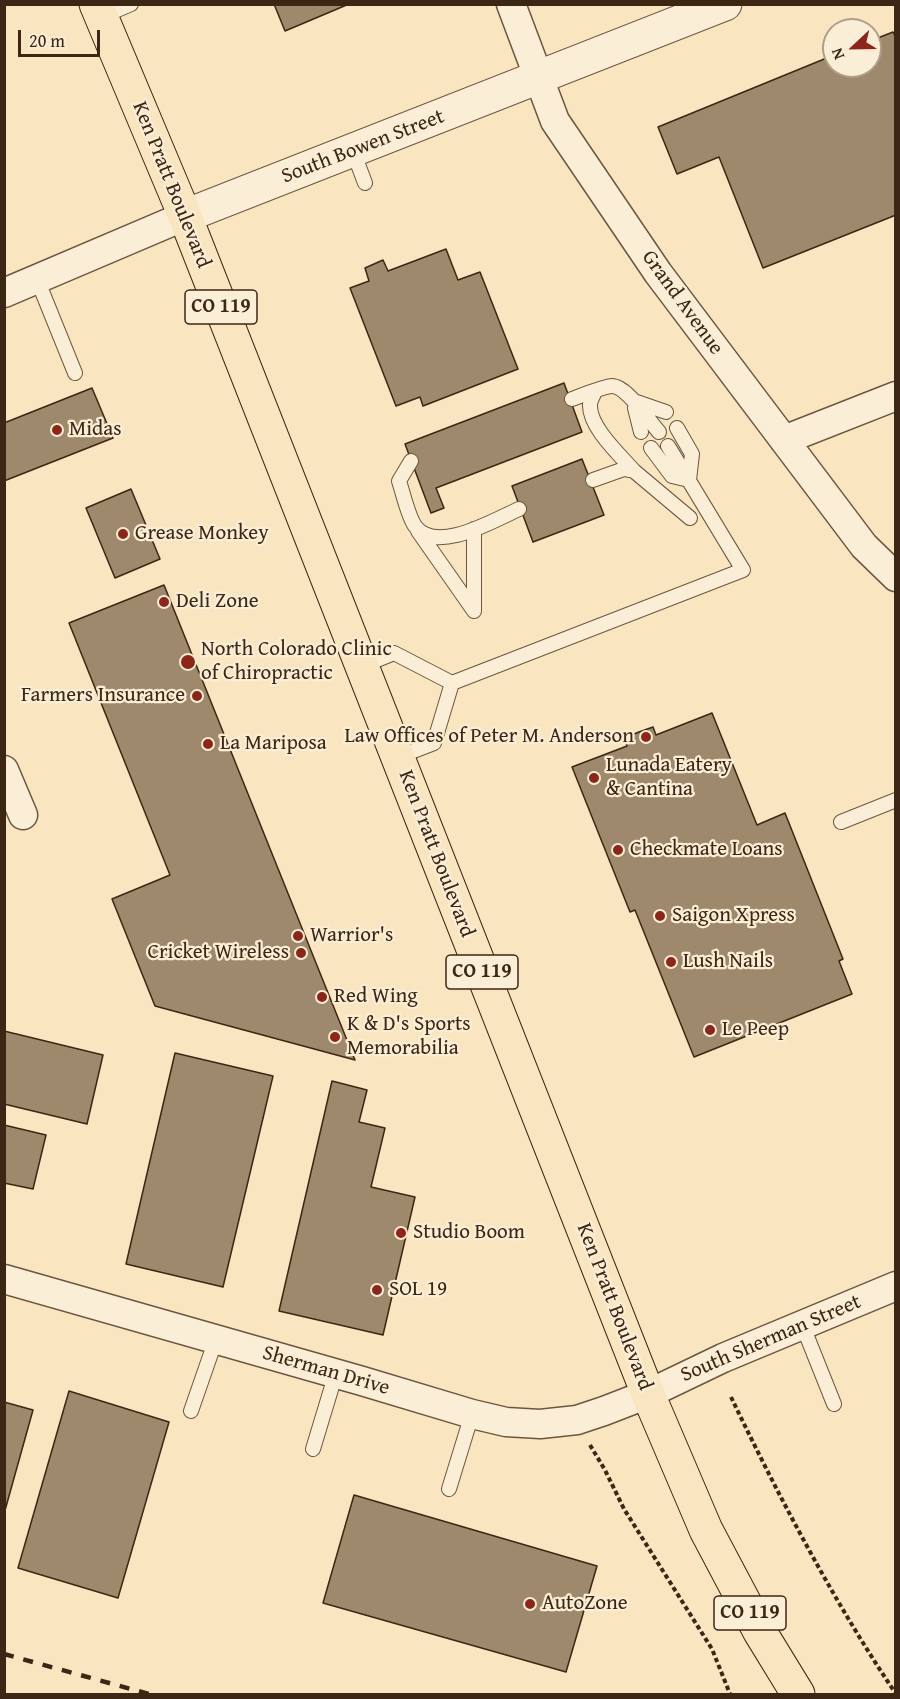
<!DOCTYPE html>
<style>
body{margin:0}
#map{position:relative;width:900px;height:1699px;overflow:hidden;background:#f9e5c0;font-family:"Gentium Book Plus",serif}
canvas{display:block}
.frame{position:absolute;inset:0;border:6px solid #3c2614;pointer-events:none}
.north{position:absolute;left:822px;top:18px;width:60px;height:60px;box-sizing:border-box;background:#fbeed6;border:2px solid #af9e88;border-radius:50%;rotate:248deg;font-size:16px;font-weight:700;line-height:24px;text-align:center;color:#3c2614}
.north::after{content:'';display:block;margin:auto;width:21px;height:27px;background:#8f2418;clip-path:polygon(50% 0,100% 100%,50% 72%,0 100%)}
.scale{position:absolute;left:18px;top:30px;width:82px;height:27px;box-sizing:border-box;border:3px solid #3c2614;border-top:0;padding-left:8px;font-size:18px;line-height:21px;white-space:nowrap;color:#3c2614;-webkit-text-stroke:4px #fbeed6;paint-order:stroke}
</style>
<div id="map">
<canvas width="900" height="1699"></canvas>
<div class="frame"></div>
<div class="north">N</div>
<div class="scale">20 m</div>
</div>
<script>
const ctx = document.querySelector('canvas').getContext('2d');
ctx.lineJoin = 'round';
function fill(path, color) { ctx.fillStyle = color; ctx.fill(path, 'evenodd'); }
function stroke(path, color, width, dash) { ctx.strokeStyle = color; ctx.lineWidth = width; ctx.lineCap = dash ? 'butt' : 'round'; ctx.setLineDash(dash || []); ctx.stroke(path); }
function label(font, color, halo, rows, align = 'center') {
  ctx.font = font + ' "Gentium Book Plus",serif'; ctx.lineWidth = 4.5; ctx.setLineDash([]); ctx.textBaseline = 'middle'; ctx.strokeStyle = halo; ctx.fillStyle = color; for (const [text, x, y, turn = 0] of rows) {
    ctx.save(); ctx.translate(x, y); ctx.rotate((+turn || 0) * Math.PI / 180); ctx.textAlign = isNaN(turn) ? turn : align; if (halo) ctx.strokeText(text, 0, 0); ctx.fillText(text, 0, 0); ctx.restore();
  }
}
const building = new Path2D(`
 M274 4H349L285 31Z
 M893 32 896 38V215L763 268 719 157 677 174 658 127 834 55V66H870V41Z
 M446 249 458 280 480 272 518 369 423 406 420 397 396 406 350 288 369 281 365 268 383 260 388 271Z
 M564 383 582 432 436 488 444 508 431 513 405 444Z
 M92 388 113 438 4 481V423Z
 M582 459 604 515 533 542 512 486Z
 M131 489 160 559 115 578 86 508Z
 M164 585 355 1060 155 1006 112 899 170 875 69 623Z
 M712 713 757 825 785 813 843 959 839 961 852 994 694 1057 635 910 630 912 572 767 627 746 624 738 639 732 653 727 656 735Z
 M4 1031 103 1055 87 1124 4 1104Z
 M175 1053 273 1076 223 1287 126 1264Z
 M332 1081 367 1090 359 1122 385 1128 371 1187 415 1197 383 1335 279 1311Z
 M4 1125 46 1135 33 1189 4 1183Z
 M69 1391 169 1422 118 1598 18 1568Z
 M4 1402 33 1410 4 1514Z
 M354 1495 597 1566 566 1672 323 1603Z`);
fill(building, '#9e896d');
stroke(building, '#3c2614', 1.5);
const service = new Path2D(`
 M101 17 131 4
 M353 151 365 183
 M37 279 75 373
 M595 391C594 395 590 400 590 405 589 427 620 455 634 471
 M572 399C580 396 605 386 612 386 627 386 649 421 659 432
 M634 401 666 412
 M635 408 641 432
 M651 448 672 476 689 480 692 454 677 428
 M411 461 399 481C403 493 408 516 415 526 436 555 494 520 519 509
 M593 480 624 469 634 471 690 518
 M474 529V611
 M418 531 474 611
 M362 666 394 653 452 683 743 570 668 446
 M398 757 434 743 452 683
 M841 822 896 800
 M802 1324 834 1404
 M191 1411 216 1339
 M313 1449 336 1373
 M449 1489 472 1414`);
const minor = new Path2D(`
 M511 4 555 121 658 273 864 546 896 577
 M4 293 185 216
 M784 440 896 396
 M4 770 23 815
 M4 1279 362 1381 472 1414 506 1422 540 1424 577 1420 604 1411 648 1394 723 1358 896 1286`);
const tertiary = new Path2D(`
 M185 216 725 4`);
const trunk = new Path2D(`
 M96 4 185 216 648 1394 706 1530 760 1632 798 1694`);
stroke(service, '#6b563f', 16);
stroke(minor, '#6b563f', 31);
stroke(tertiary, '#6b563f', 35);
stroke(trunk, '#3c2614', 35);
stroke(new Path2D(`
 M731 1397C779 1497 834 1602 896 1694
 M590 1445 605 1470 624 1509 712 1649 730 1694`), '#3c2614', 4, [4.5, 3]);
stroke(service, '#fbeed6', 14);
stroke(minor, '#fbeed6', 28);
stroke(tertiary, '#fbeed6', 33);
stroke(trunk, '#f9e5c0', 33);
stroke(new Path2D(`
 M4 1654 149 1694`), '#3c2614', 4.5, [10, 10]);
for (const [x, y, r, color] of [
 [57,430,6,"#8f2418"],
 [123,534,6,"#8f2418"],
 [164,602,6,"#8f2418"],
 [188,662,8,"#8f2418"],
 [197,696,6,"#8f2418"],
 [646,737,6,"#8f2418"],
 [208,744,6,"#8f2418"],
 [594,778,6,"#8f2418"],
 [618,850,6,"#8f2418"],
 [660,916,6,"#8f2418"],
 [298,936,6,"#8f2418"],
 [301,953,6,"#8f2418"],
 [671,962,6,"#8f2418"],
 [322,997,6,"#8f2418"],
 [710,1030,6,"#8f2418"],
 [335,1037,6,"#8f2418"],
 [401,1233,6,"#8f2418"],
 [377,1290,6,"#8f2418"],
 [530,1604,6,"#8f2418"]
]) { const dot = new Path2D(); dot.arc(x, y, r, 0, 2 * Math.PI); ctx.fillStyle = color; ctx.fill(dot); stroke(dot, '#fbeed6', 2); }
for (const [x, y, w] of [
 [221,307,72],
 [482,972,72],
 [750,1613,72]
]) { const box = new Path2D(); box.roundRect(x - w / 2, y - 17, w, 34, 4.5); ctx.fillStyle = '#fbeed6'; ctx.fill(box); stroke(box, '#3c2614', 1.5); }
label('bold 20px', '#3c2614', null, [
 ["CO 119",221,307],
 ["CO 119",482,972],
 ["CO 119",750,1613]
]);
label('21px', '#3c2614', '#fbeed6', [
 ["South Bowen Street",363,147,-21],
 ["Ken Pratt Boulevard",171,185,68],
 ["Grand Avenue",682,303,54],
 ["Ken Pratt Boulevard",436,854,69],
 ["Ken Pratt Boulevard",614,1307,69],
 ["South Sherman Street",771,1339,-23],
 ["Sherman Drive",326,1371,16]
]);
label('21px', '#3c2614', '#fbeed6', [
 ["Midas",69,430],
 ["Grease Monkey",135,534],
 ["Deli Zone",176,602],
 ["North Colorado Clinic",201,650],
 ["of Chiropractic",201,674],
 ["Farmers Insurance",185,696,"right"],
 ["Law Offices of Peter M. Anderson",634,737,"right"],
 ["La Mariposa",220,744],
 ["Lunada Eatery",606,766],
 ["& Cantina",606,790],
 ["Checkmate Loans",630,850],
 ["Saigon Xpress",672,916],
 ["Warrior's",310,936],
 ["Cricket Wireless",289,953,"right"],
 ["Lush Nails",683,962],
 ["Red Wing",334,997],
 ["K & D's Sports",347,1025],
 ["Memorabilia",347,1049],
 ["Le Peep",722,1030],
 ["Studio Boom",413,1233],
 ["SOL 19",389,1290],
 ["AutoZone",542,1604]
], 'left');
</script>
